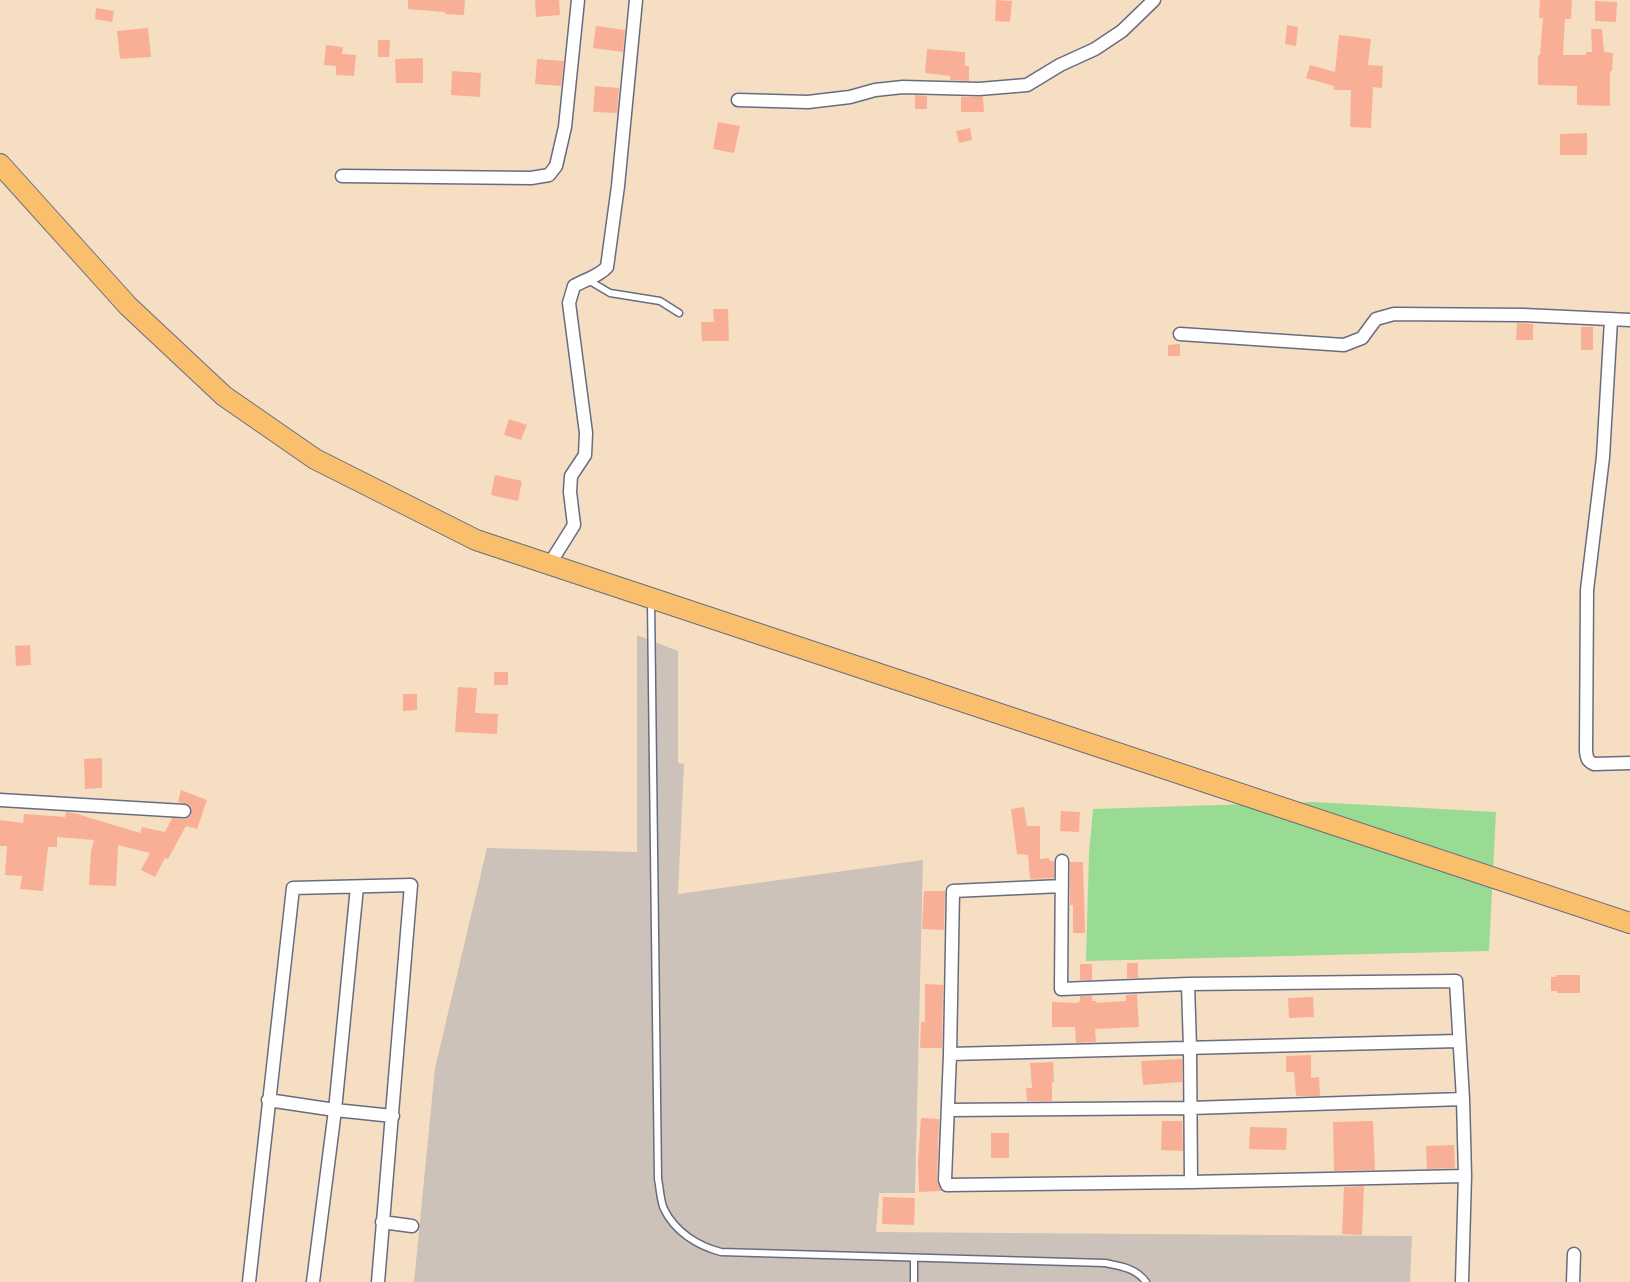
<!DOCTYPE html>
<style>
body{margin:0}
canvas{display:block;background:#f6dec3}
</style>
<canvas width="1630" height="1282"></canvas>
<script>
const ctx = document.querySelector('canvas').getContext('2d');
ctx.lineJoin = 'round';
function fill(path, color) { ctx.fillStyle = color; ctx.fill(path, 'evenodd'); }
function stroke(path, color, width, dash) { ctx.strokeStyle = color; ctx.lineWidth = width; ctx.lineCap = dash ? 'butt' : 'round'; ctx.setLineDash(dash || []); ctx.stroke(path); }
fill(new Path2D(`
 M637 635 678 651V763L684 764 678 894 923 860 915 1193H879L876 1232 1412 1236 1410 1282H414L435 1068 487 848 637 852Z`), '#cdc2b9');
fill(new Path2D(`
 M1314 802 1496 812 1489 951 1086 961 1089 853 1093 809Z`), '#99db92');
fill(new Path2D(`
 M408 0H465L464 15 445 14V12L408 9Z
 M535 0H559L560 15 536 17Z
 M996 0 1012 1 1010 22 995 21Z
 M1540 0H1572L1571 19H1565L1563 55H1586V52H1592L1591 29H1602L1604 52 1613 53 1612 71H1610V106L1577 105V86L1538 85V55H1540L1543 18H1539Z
 M1595 1 1617 2 1616 22 1595 21Z
 M96 8 114 11 112 22 95 19Z
 M1287 25 1298 27 1296 46 1285 44Z
 M596 26 625 30 623 52 593 48Z
 M148 28 151 57 120 59 117 31Z
 M1339 35 1371 39 1368 65 1383 66 1382 88 1373 87 1371 128 1350 127 1351 90H1334V86L1306 78 1310 65 1335 72Z
 M378 40H390L389 57H378Z
 M326 45 343 47 342 54 356 55 354 76 336 75V66L324 65Z
 M927 49 965 52V66H969V81L950 80V76L925 73Z
 M423 58V83H396L395 59Z
 M537 59 564 61 561 86 535 84Z
 M452 71 481 73 480 97 451 95Z
 M595 86 619 88 617 113 593 112Z
 M915 95 927 96V109H915Z
 M961 97H983L984 112H961Z
 M718 122 740 126 734 153 713 149Z
 M970 128 972 140 959 143 956 131Z
 M1587 133V155H1560V134Z
 M713 309H728L729 341H702L701 322H714Z
 M1517 323 1533 324V340H1516Z
 M1581 327H1593V350H1581Z
 M1180 344V356H1168V345Z
 M509 419 527 425 521 440 504 435Z
 M495 475 522 481 518 501 491 495Z
 M30 645 31 665 16 666 15 646Z
 M494 672H508V685H494Z
 M458 687 477 688 475 713 498 714 497 734 455 732Z
 M403 694H417V710L403 711Z
 M102 758V788L85 789 84 759Z
 M181 790 207 800 197 829 186 826 168 859 165 858 155 877 141 870 150 853 118 845 116 886 89 885 91 851 94 840 57 837V847H48L43 891 20 889 22 876 5 875 7 846H0V820L23 823 24 814 65 817 66 812 74 813 140 833 142 827 165 832 172 818 184 819 191 815V808L189 805 178 802Z
 M1024 807 1027 826H1040V859L1049 858 1050 861H1054V878L1030 879 1028 855 1017 854 1011 809Z
 M1061 811 1080 812 1079 832 1060 831Z
 M1070 862H1083L1085 933H1073V905H1070Z
 M924 891H945L944 930 922 929Z
 M1127 963H1138V978H1127Z
 M1080 964H1092V980H1080Z
 M1556 975H1580V993H1557V991H1551V977H1556Z
 M925 984 943 985 942 1048H920L921 1022H925Z
 M1137 994 1139 1027 1095 1029 1096 1042 1076 1043 1075 1027H1052V1002L1078 1003 1080 1001V996H1092V1001H1096V1003L1126 1001V995Z
 M1313 997 1314 1017 1289 1018 1288 998Z
 M1311 1055V1078L1319 1077 1320 1096H1296L1294 1072H1286V1056Z
 M1182 1059V1082L1143 1085 1141 1061Z
 M1053 1062 1054 1082H1052V1101H1027L1026 1088H1032L1030 1063Z
 M921 1118 939 1119 937 1180 942 1191 919 1192 918 1162Z
 M1162 1121H1182L1183 1151 1161 1150Z
 M1373 1121 1375 1170 1334 1171 1333 1122Z
 M1250 1127 1287 1128 1286 1150 1249 1149Z
 M991 1133H1009V1158H991Z
 M1454 1145 1455 1168 1427 1169 1426 1146Z
 M1364 1186 1362 1235 1342 1234 1344 1187Z
 M883 1197 915 1198 914 1225 882 1224Z`), '#f9af95');
const service = new Path2D(`
 M588 280 610 293 660 301 679 313
 M651 601 658 1179C660 1188 660 1200 664 1209 675 1232 698 1246 721 1252L1105 1263C1120 1266 1136 1268 1146 1282
 M914 1282V1258`);
const minor = new Path2D(`
 M738 100 808 102 850 97 875 90 903 87 979 89 1027 85 1060 65 1095 49 1122 31 1154 0
 M342 176 531 178 549 175 556 166 565 127 578 0
 M1611 320 1603 457 1587 590 1586 751C1587 758 1587 761 1594 764L1630 763
 M1180 334 1344 345 1362 338 1376 319 1394 314 1524 315 1630 320
 M549 565 574 525 570 492 571 476 585 455 586 433 569 303 574 286C586 279 598 277 607 267L618 186 636 0
 M0 800 184 811
 M1062 861 1061 989 1188 984 1456 981 1463 1099 1465 1176 1462 1282
 M1062 886 953 891 950 1054 945 1180 947 1185 1191 1182 1465 1176
 M1188 984 1190 1048 1191 1182
 M950 1054 1458 1041
 M268 1100 335 1110 393 1116
 M948 1110 1191 1108 1463 1099
 M382 1222 412 1226
 M249 1282 293 888 411 885 378 1282
 M313 1282 335 1110 357 887
 M1573 1282 1574 1254`);
const primary = new Path2D(`
 M0 164 128 306 224 396 315 459 476 540 1630 923`);
stroke(service, '#686c81', 9);
stroke(minor, '#686c81', 15);
stroke(primary, '#686c81', 22);
stroke(service, '#fff', 6);
stroke(minor, '#fff', 12);
stroke(primary, '#f9bf6d', 20);
</script>
